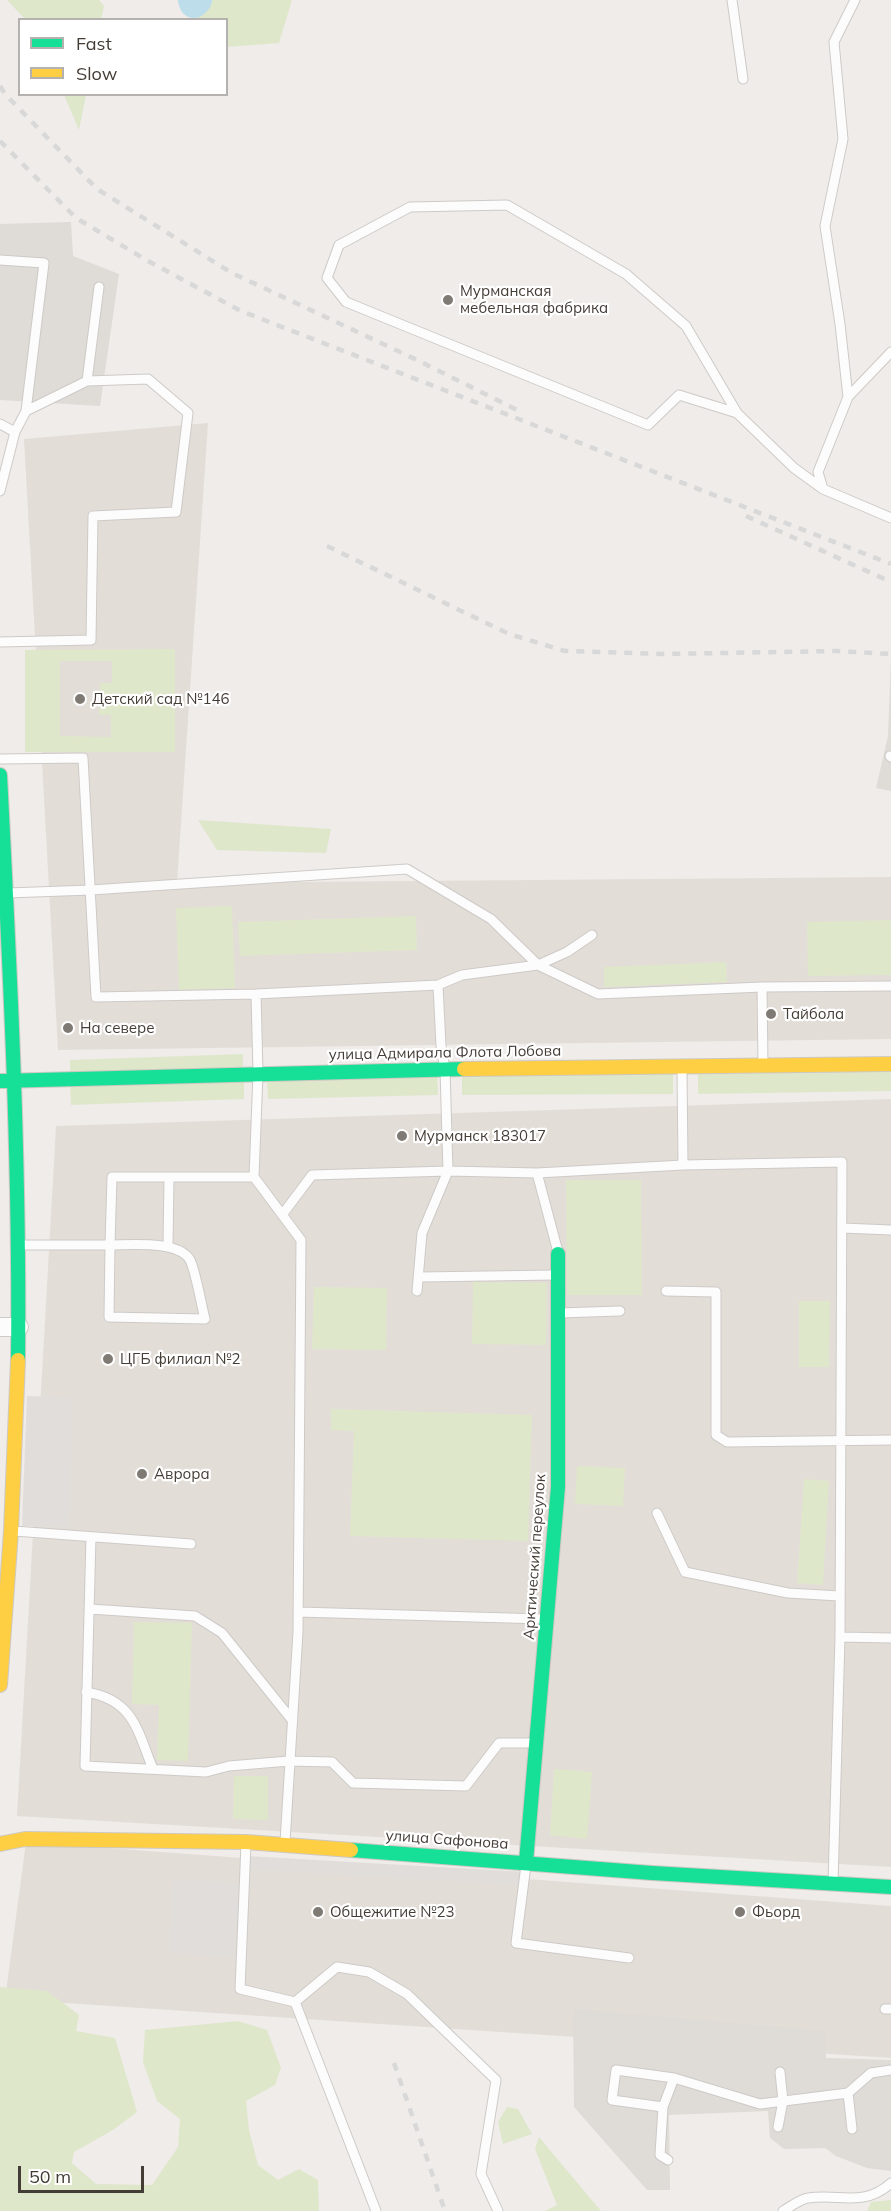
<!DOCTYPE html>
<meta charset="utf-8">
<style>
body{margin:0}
#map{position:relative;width:891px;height:2211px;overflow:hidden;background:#efece9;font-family:Mulish,sans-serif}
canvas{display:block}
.legend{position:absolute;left:18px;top:18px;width:210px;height:78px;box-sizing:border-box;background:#fff;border:2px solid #b4b1af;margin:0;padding:8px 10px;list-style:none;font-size:18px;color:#443d36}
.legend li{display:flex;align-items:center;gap:12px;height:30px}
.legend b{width:30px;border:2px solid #b4b1af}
.scale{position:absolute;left:18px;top:2166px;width:126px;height:27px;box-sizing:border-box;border:3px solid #443d36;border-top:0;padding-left:8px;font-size:18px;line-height:21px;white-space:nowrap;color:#443d36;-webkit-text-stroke:4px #fff;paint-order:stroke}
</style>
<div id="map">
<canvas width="891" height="2211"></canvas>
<ul class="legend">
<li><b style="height:8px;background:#16e098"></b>Fast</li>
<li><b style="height:8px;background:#ffcf43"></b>Slow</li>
</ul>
<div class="scale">50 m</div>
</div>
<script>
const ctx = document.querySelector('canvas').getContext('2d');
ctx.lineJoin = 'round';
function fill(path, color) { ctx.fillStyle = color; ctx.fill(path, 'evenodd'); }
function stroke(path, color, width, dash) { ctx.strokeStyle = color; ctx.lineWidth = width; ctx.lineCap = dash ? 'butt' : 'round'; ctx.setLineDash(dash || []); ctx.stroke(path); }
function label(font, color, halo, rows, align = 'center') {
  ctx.font = font + ' Mulish,sans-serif'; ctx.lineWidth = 4.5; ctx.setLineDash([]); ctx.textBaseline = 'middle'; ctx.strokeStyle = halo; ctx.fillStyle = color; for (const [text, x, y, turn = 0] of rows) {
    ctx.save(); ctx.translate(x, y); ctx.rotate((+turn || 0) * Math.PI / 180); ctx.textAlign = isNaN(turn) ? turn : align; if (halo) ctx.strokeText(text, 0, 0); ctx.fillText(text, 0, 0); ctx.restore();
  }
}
fill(new Path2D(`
 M208 423 177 883 891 877V1039L58 1050 24 439Z
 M891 1099V1867L17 1816 56 1126Z
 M26 1842 891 1906V2058L5 1999Z`), '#e3ddd7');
fill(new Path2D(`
 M71 222 73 256 119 274 100 406 0 400V224Z
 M891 656V791L876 788 888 736Z
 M573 2009 825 2031 826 2058 891 2060V2171L867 2168 836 2156 825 2148 784 2149 770 2138 768 2111 669 2115 670 2190H647L574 2107Z`), '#dfdbd7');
fill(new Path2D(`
 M7 0H99L104 6 101 19H25Z
 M177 0H292L279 43 227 47 226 20 198 19Z
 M64 95H86L79 130Z
 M175 649V752H25V650ZM60 661H112V683H100L99 715H111V737L60 736Z
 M198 820 331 829 326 853 217 850Z
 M232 906 235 988 179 990 176 908Z
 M416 916 417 950 240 956 238 922Z
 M891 920V975L808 976 807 922Z
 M726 962 727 982 604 987V967Z
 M243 1054V1068L70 1074V1060Z
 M891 1071V1091L698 1094V1074Z
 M673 1074V1094L462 1095V1075Z
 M437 1075 438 1095 268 1099 267 1079Z
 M244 1079V1099L71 1105 70 1085Z
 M566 1180H641L642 1295H567Z
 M473 1282 547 1283 546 1345 472 1344Z
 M314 1287 387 1288 386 1350 312 1349Z
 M799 1301H830L829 1367H799Z
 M331 1409 532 1415 528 1541 350 1536 354 1431 331 1430Z
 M577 1466 625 1468 623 1506 575 1504Z
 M804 1479 829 1481 823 1585 797 1583Z
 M134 1622 192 1623 188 1761 157 1760 159 1705 132 1704Z
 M554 1769 592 1772 587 1839 550 1835Z
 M234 1776H268V1820L233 1819Z
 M0 1987 47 1991 79 2015 76 2031 115 2038 137 2112 113 2130 74 2152 72 2163 96 2184 152 2185 178 2147 180 2119 157 2101 143 2062 145 2030 238 2021 267 2030 281 2068 275 2085 246 2101 249 2130 258 2165 278 2180 299 2169 318 2180 319 2211H0Z
 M507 2107 518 2109 532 2134 503 2144 498 2122Z
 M539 2137 601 2211H545L557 2205 535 2149Z
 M891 2200V2211H867L871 2202Z`), '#dfe7cb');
fill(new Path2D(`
 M27 1396 73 1398 69 1527 22 1526Z
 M246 1856 525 1872 523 1885 245 1869Z
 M173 1879 239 1883 235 1957 169 1953Z`), '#e0ddda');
stroke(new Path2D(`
 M193 0 194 3 197 0`), '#bdddea', 30);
const lane = new Path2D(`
 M732 0 743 79
 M855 0 834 42 843 139 825 226 840 324 848 397 818 472 823 489 891 518
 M0 260 44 263 26 411 15 432
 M848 397 891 352
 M26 411 87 381 99 287
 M737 413 679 395 648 425 346 302 327 278 339 245 410 207 507 205 626 274 686 326 737 413 794 468 823 489
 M0 424 15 432 0 491
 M0 642 91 640 93 516 176 512 188 413 148 379 87 381
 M890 756 891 757
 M0 759 83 758 96 997 256 994 438 985 462 975 538 965 598 994 762 987
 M7 893 91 890 407 869 491 919 538 965 567 952 592 935
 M438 985 441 1046 445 1069 448 1171 537 1173 558 1252
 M256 994 258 1073 254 1177 301 1240 298 1632 285 1842
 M763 1065 762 987 891 986
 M682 1068 683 1165
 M537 1173 683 1165 842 1162 840 1637 833 1883
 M282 1215 312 1175 448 1171 422 1233 417 1291
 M842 1228 891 1230
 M20 1245H110L112 1177H254
 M110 1245C130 1245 179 1240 190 1260 196 1272 201 1304 205 1319L109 1317Z
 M168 1246 169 1177
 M420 1277 555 1275
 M666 1291 716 1292V1435L727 1442 891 1440
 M559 1313 620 1311
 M657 1513 685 1572 788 1593 839 1596
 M14 1531 191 1544
 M91 1537 85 1766 206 1772 229 1766 289 1761 332 1762 353 1783 466 1786 499 1743H533
 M90 1609 195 1616 222 1633 292 1720
 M298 1612 544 1619
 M840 1637 891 1638
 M86 1692C134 1700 137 1730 153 1769
 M246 1844 240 1989 295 2002 337 1967 369 1972 407 1994 496 2080 481 2174 498 2211
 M526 1865 516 1943 629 1958
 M295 2002 376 2211
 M885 2009H891
 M848 2093 852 2129
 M663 2107 674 2078
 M778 2127 783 2101 780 2072
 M668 2160 660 2155 663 2107 612 2100 616 2070 674 2078 760 2104 848 2093 871 2073 891 2070
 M783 2211C790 2207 800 2199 808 2198 839 2193 863 2208 891 2183`);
const street = new Path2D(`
 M0 1327H19`);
const fast = new Path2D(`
 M0 775C10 970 20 1165 18 1360
 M0 1081 464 1069
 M351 1850 652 1873 891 1887
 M526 1862 558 1487V1254`);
const slow = new Path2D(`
 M464 1069 891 1064
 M0 1685 11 1531 18 1360
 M0 1844 25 1839 246 1842 351 1850`);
stroke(lane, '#cdcac7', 11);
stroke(street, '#cdcac7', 20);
stroke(fast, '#cec8c1', 16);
stroke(slow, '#cec8c1', 16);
stroke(lane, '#fdfcfc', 9);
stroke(street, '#fdfcfc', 18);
stroke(fast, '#16e098', 14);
stroke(slow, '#ffcf43', 14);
stroke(new Path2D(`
 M0 86 5 94 97 189 232 273 417 360 517 410
 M0 141 76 218 148 261 241 311 891 564
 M746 516 891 582
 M327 546 509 634 565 651 665 654 836 651 891 654
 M394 2063 445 2211`), '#d9d8d8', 4.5, [8, 8]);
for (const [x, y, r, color] of [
 [448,300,6,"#807a75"],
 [80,699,6,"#807a75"],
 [771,1014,6,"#807a75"],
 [68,1028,6,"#807a75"],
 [402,1136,6,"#807a75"],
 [108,1359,6,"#807a75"],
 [142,1474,6,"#807a75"],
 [318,1912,6,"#807a75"],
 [740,1912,6,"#807a75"]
]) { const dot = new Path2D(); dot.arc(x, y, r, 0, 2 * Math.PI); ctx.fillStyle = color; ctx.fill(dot); stroke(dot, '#fff', 2); }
label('15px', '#443d36', '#fff', [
 ["Мурманская",460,291],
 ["мебельная фабрика",460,308],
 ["Детский сад №146",92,699],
 ["Тайбола",783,1014],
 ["На севере",80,1028],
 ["Мурманск 183017",414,1136],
 ["ЦГБ филиал №2",120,1359],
 ["Аврора",154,1474],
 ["Общежитие №23",330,1912],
 ["Фьорд",752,1912]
], 'left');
label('15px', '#443d36', '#fff', [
 ["улица Адмирала Флота Лобова",445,1053,-1],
 ["Арктический переулок",535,1557,-86],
 ["улица Сафонова",447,1840,4]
]);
</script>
